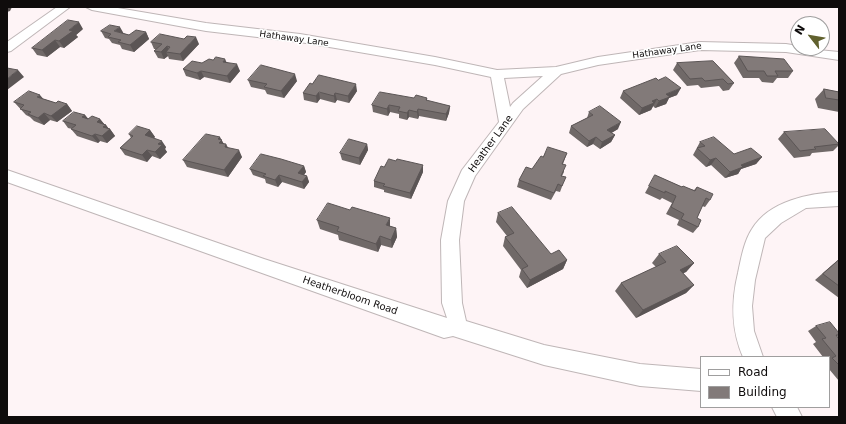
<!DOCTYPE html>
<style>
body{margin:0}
#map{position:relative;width:846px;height:424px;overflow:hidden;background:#fef4f6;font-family:"DejaVu Sans",sans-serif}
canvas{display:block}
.frame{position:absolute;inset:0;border:8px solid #0f0c0c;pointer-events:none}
.legend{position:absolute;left:700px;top:356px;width:130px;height:52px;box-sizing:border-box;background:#fff;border:1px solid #9f9e9e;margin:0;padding:5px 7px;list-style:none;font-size:12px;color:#0f0c0c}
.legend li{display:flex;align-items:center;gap:8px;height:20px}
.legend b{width:20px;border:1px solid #9f9e9e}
.north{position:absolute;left:790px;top:16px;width:40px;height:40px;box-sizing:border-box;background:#fff;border:1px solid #9f9e9e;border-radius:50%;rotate:301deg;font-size:11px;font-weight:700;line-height:16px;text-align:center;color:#0f0c0c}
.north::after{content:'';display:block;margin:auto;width:14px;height:18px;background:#61612e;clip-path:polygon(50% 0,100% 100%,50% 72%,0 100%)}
</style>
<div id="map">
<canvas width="846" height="424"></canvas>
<div class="frame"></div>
<ul class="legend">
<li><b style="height:5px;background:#fff"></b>Road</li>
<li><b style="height:11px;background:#827a79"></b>Building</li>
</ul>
<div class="north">N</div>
</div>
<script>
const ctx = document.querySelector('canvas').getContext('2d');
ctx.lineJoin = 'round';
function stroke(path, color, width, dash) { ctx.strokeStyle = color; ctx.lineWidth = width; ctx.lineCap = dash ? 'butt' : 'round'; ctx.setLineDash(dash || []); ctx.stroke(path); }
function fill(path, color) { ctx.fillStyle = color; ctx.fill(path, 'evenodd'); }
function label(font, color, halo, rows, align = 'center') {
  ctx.font = font + ' "DejaVu Sans",sans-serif'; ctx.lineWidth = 3; ctx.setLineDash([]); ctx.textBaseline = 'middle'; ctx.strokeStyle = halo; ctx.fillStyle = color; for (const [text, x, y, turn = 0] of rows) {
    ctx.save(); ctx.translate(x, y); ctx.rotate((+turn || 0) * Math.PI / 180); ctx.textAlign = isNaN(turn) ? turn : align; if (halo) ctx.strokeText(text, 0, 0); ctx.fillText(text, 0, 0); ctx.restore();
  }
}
const street = new Path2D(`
 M57 7H70L11 51 7 52V42Z
 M86 7H112L206 23 300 34 435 57 497 70 556 67 598 57 700 42 786 44 798 46V48L839 52V60L786 52 700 50 598 65 561 74 523 109 475 176 464 201 459 240 462 303 466 321 544 345 640 364 701 369V391L640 386 544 365 453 336 444 338 7 182V170L264 259 447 318 442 303 441 240 448 201 462 170 499 122 491 77 435 65 300 42 206 31 92 10ZM543 76 513 103 510 107 504 78Z
 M839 192V206L806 208 781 223 765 238 755 280 752 306 754 331 763 357H743C731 329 731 302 738 273 741 259 744 241 752 229 769 201 809 193 839 192Z
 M772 407H797L802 417H777Z`);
stroke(street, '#bfb6b7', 2);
fill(street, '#fff');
fill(new Path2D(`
 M83 29 76 35 78 37 64 48 60 47 47 57 37 55 32 48Z
 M101 31 123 33 129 35 146 32 149 39 134 52 122 49 120 45 112 43 109 39 105 38Z
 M151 42 199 44 183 61 169 59 168 56 164 59 158 58 154 51 156 49H154Z
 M739 56 793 71 788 78H777L773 83 762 82 759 78H743L734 63Z
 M713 61 734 83 729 90 723 91 719 86 701 88 698 85 687 86 673 70 677 63Z
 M227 62 240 71 230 83 204 77 200 80 186 76 183 69 202 63Z
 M248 80 297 81 284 98 267 94 265 90 251 87Z
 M824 89 839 92V112L818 108 815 99Z
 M357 91 349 103 337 100 335 103 320 99 317 103 304 100 303 93Z
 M623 91 677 95 669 98 666 104 655 108 653 106 651 110 639 115 620 98Z
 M414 98H427V101L450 106 449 113 446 121 419 116 418 119 409 117 407 120 399 118V114L390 112 388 116 373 112 372 105Z
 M44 99 56 103 67 104 72 111 57 122 50 120 44 125 34 121 30 117 26 115 14 102Z
 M589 112 618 129 611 133 615 135 611 142 600 149 593 144 587 147 569 133 571 126 587 118Z
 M85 115 88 119H100L104 124 106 125 108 128 110 129 115 136 107 143 100 141 98 143 77 136 71 129H72L68 128 63 121Z
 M150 130 155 137 154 138 166 147 165 149 167 152 160 159 152 156 147 162 125 155 120 148 131 138 129 134Z
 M784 132 839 144V145L833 151 812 153 810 156 794 158 778 139Z
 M221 140 224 144 228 148 242 157 228 177 187 167 183 160Z
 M700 142 734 154 762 157 756 164 741 169 738 174 725 178 711 165 706 167 693 155Z
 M367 144 368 150 360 165 342 160 340 153Z
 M567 153 563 164 564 172 562 176 563 184 560 192 556 191 551 200 517 187 519 180 532 169 543 157Z
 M304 166 306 172 304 175 307 176 309 182 304 189 282 182 278 187 266 183 265 179 253 175 250 169Z
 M423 172 411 199 384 192V190L374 187V181Z
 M655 175 682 187 694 190 697 187 710 200 705 207 702 206 697 218 698 227 693 233 677 225 679 220 666 214 672 203 662 198 660 200 645 193Z
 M498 213 551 254 567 260 563 269 527 288 519 277 521 270 503 246 505 237 507 236 496 222Z
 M317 220 390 226 396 228 397 237 392 248 381 245 378 252 339 240 338 235 320 229Z
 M659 254 694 263 686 272 683 273 694 285 686 293 636 318 615 291 621 283 656 267 652 263Z
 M839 259V298L815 280Z
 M816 326 839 335 837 336 839 339V381L829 369V357H823L813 344 816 342 808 331Z`), '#706968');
fill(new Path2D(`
 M7 7H12L10 11 7 12Z
 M79 22 83 29 76 35 78 37 64 48 59 41 69 30Z
 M120 27 124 34 114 31Z
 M146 32 149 39 134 52 130 45Z
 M196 37 199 44 183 61 180 54Z
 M55 40 60 47 47 57 42 50Z
 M167 46 170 52H166L168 56 164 59 161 52Z
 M225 59 228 65 223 62Z
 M237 64 240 71 230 83 227 76Z
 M18 70 24 77 7 90V79Z
 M201 71 204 77 200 80 197 73Z
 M295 74 297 81 284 98 281 91Z
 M356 84 357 91 349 103 348 96Z
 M681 88 677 95 669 98 666 104 655 108 659 101 666 94Z
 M319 92 320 99 317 103 316 96Z
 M335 93 337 100 335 103 334 96Z
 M40 95 46 102 37 97Z
 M657 99 651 110 639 115 642 108 652 101Z
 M67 104 72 111 57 122 51 116Z
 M389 105 390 112 388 116 387 109Z
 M450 106 449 113 446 121V114Z
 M418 109 419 116 418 119 417 112Z
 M409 110V117L407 120V113Z
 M44 113 50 120 44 125 38 118Z
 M85 115 91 122 82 117Z
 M100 119 105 125H106L109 129H110L115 136 107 143 102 136 97 122Z
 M621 122 618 129 605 137 607 130Z
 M150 130 155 137 149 142 145 135Z
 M95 134 100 141 98 143 92 136Z
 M615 135 611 142 600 149 602 142Z
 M220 137 225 146 226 144 230 151 222 150 218 139Z
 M596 137 593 144 587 147 589 141Z
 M162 141 166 147 165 149 167 152 160 159 155 152 158 144Z
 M367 144 368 150 360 165 359 158Z
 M147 150 152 156 147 162 142 155Z
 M239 150 242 157 228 177 224 170Z
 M762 157 756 164 741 169 738 174 725 178 730 172 741 165Z
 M716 158 711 165 706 167 710 160Z
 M423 165V172L411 199 410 193Z
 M304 166 306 172 300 180 298 173Z
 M279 175 282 182 278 187 275 180Z
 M307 176 309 182 304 189 302 182Z
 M390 218V227L386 225Z
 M396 228 397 237 392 248 391 240Z
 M380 236 381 245 378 252 376 244Z
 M567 260 563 269 527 288 530 280Z
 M694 263 686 272 673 278 680 270Z
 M694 285 686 293 636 318 643 310Z`), '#5b5555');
const building = new Path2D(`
 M68 20 79 22 69 30 73 31 59 41 55 40 42 50 32 48Z
 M110 25 120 27 114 31 129 35 136 30 146 32 130 45 118 42 121 40 108 37 111 34 101 31Z
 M160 34 184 39 187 36 196 37 180 54 166 52 170 47 167 46 161 52 154 51 162 44 151 42Z
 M739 56 784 59 793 71H775L778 76H767L764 71H748Z
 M216 57 225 59 223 62 237 64 227 76 201 71 197 73 183 69 192 61 202 63 209 59 213 60Z
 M713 61 734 83 728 84 723 79 705 81 702 78 690 79 677 63Z
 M261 65 295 74 281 91 264 87 267 84 248 80Z
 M7 68 18 70 7 79Z
 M319 75 356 84 348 96 335 93 334 96 319 92 316 96 303 93 310 83 312 84Z
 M666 77 681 88 666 94 670 97 659 101 657 99 652 101 654 103 642 108 623 91 656 78 658 80Z
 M824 89 839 92V100L826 98Z
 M29 91 40 95 37 97 56 103 58 101 67 104 51 116 44 113 38 118 28 114 31 112 20 109 24 105 14 102Z
 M380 92 414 98 416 95 427 98 426 100 450 106 446 114 418 109 417 112 409 110 407 113 398 111 400 107 389 105 387 109 372 105Z
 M600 106 621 122 607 130 615 135 602 142 596 137 589 141 571 126 593 115 589 112Z
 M74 112 85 115 82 117 88 119 92 116 100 119 97 122 106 125 103 127 110 129 102 136 95 134 92 136 71 129 76 125 63 121Z
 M137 126 150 130 145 135 162 141 158 144 162 145 155 152 147 150 142 155 120 148 133 136 129 134Z
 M825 129 839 144 814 147 816 149 800 151 784 132Z
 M206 134 220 137 218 139 222 140 219 143 226 144 225 147 239 150 224 170 183 160Z
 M714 137 734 154 751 148 762 157 741 165 743 167 730 172 716 158 710 160 697 148 705 146 700 142Z
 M349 139 367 144 359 158 340 153Z
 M548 147 567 153 562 164 566 165 561 176 566 177 562 186 558 184 554 193 519 180 526 167 532 169 541 156 543 157Z
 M261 154 281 159 304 166 298 173 307 176 302 182 279 175 275 180 263 176 266 174 250 169Z
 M389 159 396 161 397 159 423 165 410 193 383 186 385 184 374 181 381 166 384 167Z
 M655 175 682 187 683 186 695 191 697 187 713 194 710 200 706 198 697 218 701 220 698 227 681 219 684 214 671 207 676 196 665 191V193L649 186Z
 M328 203 350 210 352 207 390 218 386 225 396 228 391 240 380 236 376 244 337 231 339 227 317 220Z
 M512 207 551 254 559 250 567 260 530 280 522 269 528 266 505 237 514 233 498 213Z
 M677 246 694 263 680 270 694 285 643 310 621 283 666 262 659 254Z
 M839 260V286L823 274Z
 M830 322 839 333V335H836L839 339V365L832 358 836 356 822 339 826 338 816 326Z`);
fill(building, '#827a79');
stroke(building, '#5b5555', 1);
label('9px', '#0f0c0c', '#fff', [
 ["Hathaway Lane",294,39,8],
 ["Hathaway Lane",667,51,-8]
]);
label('10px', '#0f0c0c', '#fff', [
 ["Heather Lane",491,144,-54],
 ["Heatherbloom Road",350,296,19]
]);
</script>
